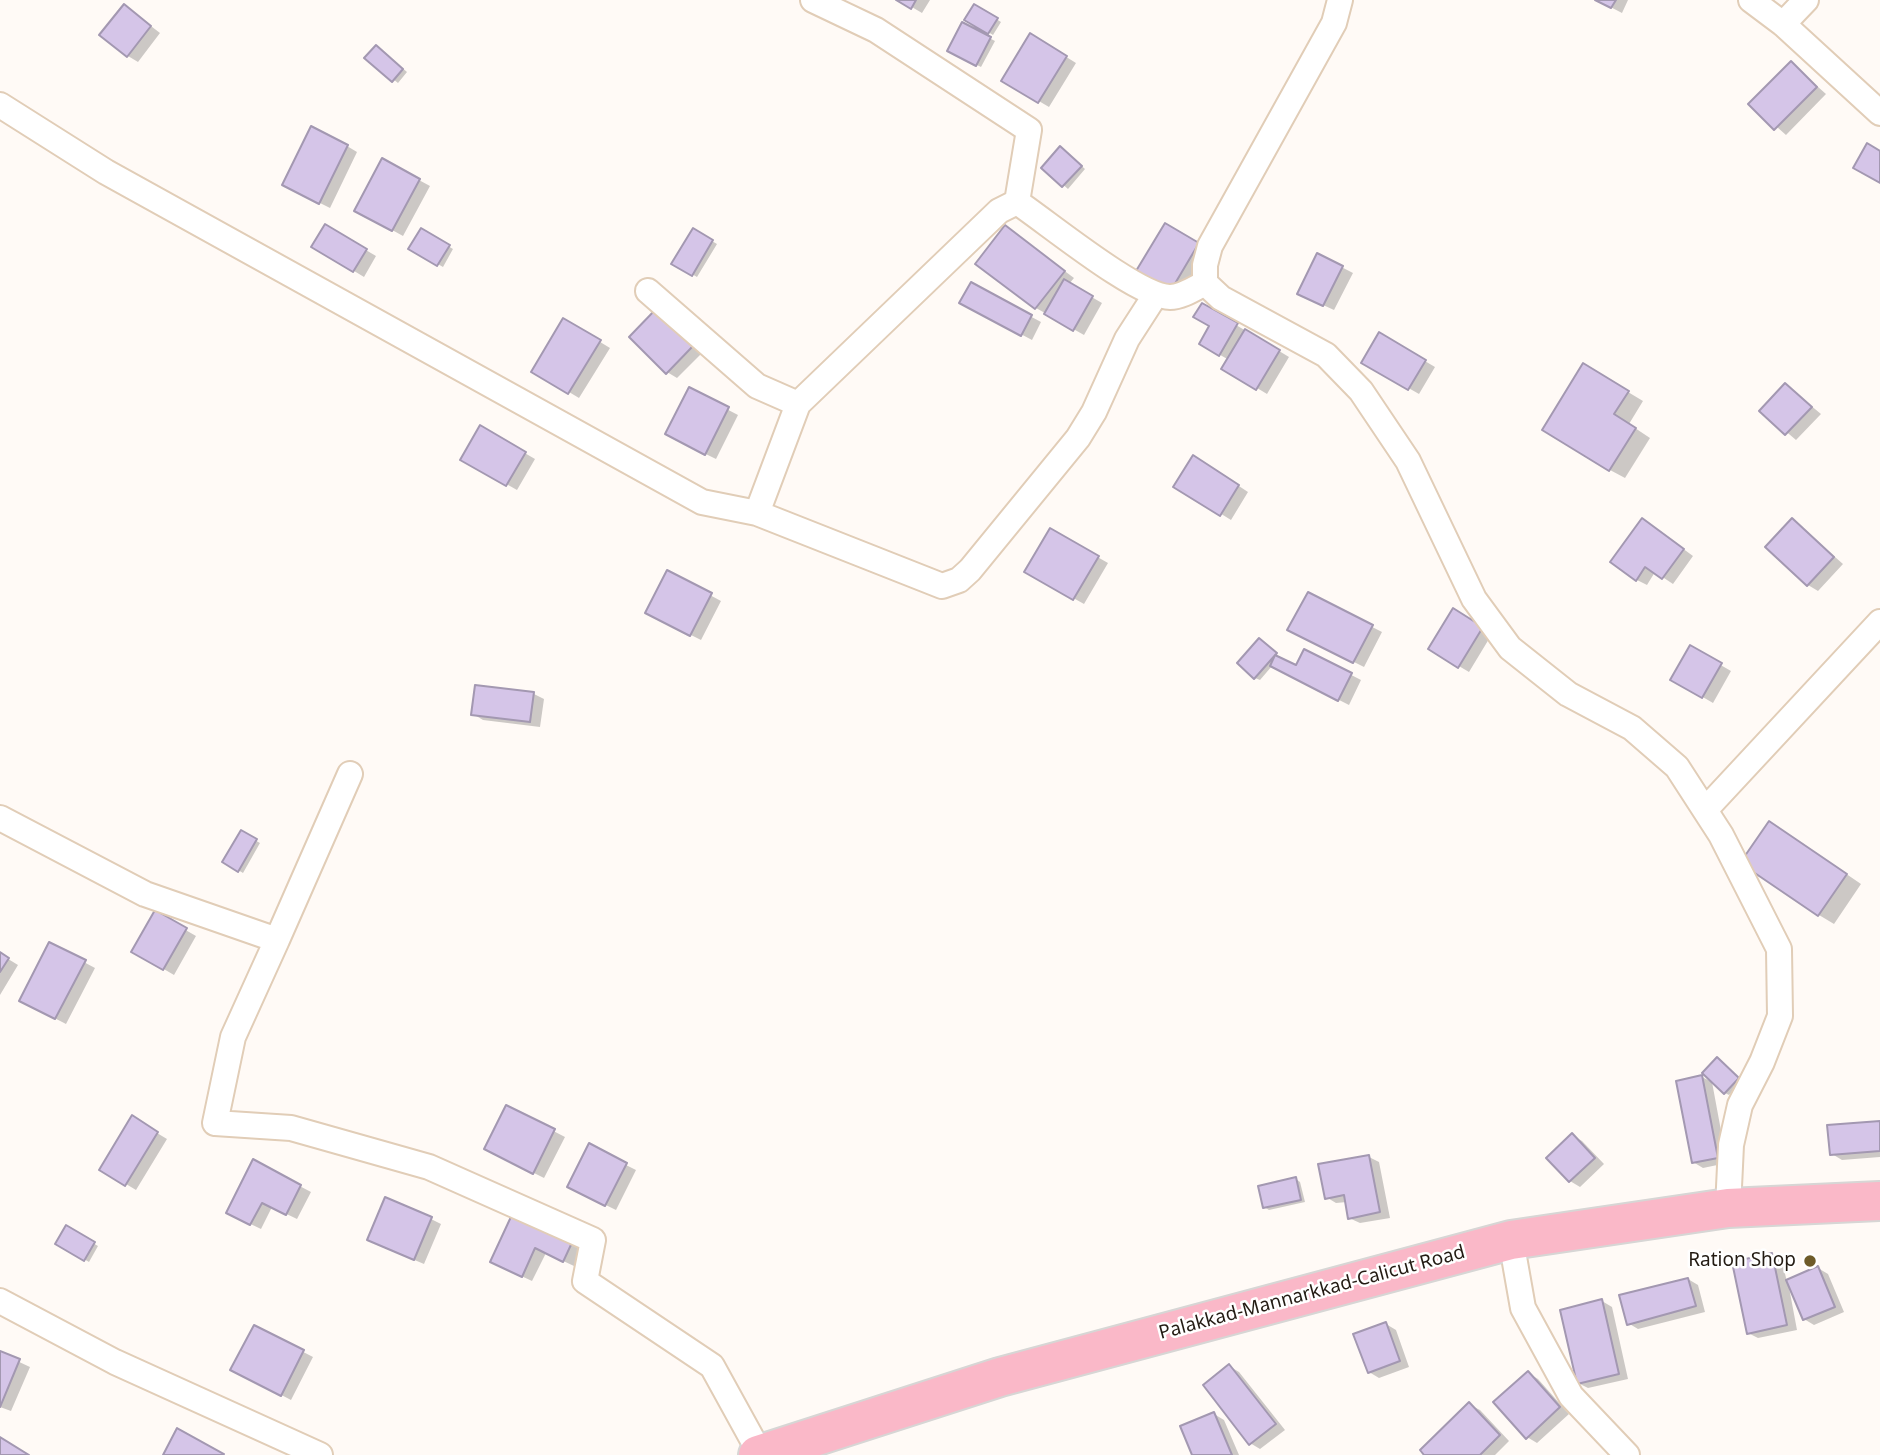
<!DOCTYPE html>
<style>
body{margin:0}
canvas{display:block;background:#fffaf6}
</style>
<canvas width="1880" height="1455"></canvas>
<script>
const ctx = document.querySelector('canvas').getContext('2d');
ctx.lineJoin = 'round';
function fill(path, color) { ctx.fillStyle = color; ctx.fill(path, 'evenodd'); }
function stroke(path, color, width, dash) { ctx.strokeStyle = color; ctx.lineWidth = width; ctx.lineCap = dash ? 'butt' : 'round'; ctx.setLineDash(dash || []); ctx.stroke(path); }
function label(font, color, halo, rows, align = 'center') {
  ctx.font = font + ' "Noto Sans",sans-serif'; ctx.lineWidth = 5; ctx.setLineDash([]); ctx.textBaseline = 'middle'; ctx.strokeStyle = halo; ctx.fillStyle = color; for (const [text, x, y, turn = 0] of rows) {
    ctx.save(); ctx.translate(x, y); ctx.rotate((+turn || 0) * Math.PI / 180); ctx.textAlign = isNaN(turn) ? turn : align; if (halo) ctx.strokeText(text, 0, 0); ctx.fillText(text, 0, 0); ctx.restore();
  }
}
fill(new Path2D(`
 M900 0H930L922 13Z
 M1597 0H1628L1622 13Z
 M975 6 1001 22 993 35 967 19Z
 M134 13 160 33 138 62 128 56Z
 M963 24 995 41 981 67 949 51Z
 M1031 35 1076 63 1049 107 1003 80Z
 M380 49 407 72 398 83 366 58Z
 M1791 63 1826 94 1786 135 1751 104Z
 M347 146 357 152 330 208 294 190Z
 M1065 151 1085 169 1068 189 1043 167Z
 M382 160 430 186 403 236 356 210Z
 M1166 225 1208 250 1181 296 1138 271Z
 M325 226 376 256 364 277 313 246Z
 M1006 227 1074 278 1069 284 1102 303 1084 335 1036 308 978 263Z
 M421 230 453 249 443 267 410 248Z
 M693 230 717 244 697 277 673 263Z
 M1318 255 1353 273 1334 310 1310 299Z
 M972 285 1041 322 1032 340 962 303Z
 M1203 305 1289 357 1267 394 1224 368 1229 360 1201 344 1212 326Z
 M666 317 702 353 677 378 667 372Z
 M564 320 610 348 579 398 534 371Z
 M1379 334 1435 367 1419 394 1363 362Z
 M1583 365 1643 401 1629 424 1650 438 1625 478 1610 470Z
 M1786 385 1821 414 1796 440 1762 411Z
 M690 390 738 415 716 459 677 440Z
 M480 427 535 459 517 490 462 459Z
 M1204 463 1248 492 1231 520 1176 486Z
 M1793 520 1843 564 1818 591 1808 585Z
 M1652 526 1693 556 1673 584 1655 572 1647 585 1637 580Z
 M1050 530 1108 563 1084 604 1027 572Z
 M667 572 721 601 701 640 657 618Z
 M1308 594 1382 632 1364 667 1300 635Z
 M1454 610 1492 634 1469 672 1430 649Z
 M1264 643 1278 658 1296 667 1305 651 1361 680 1349 705 1272 666 1260 680 1255 678 1239 663Z
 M1691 648 1731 671 1713 703 1672 679Z
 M534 694 544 699 540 727 483 720 473 714Z
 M1785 832 1861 884 1834 924 1819 915Z
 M242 833 260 843 243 873 225 862Z
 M156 913 196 936 174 975 133 951Z
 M50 944 95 968 66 1024 31 1006Z
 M0 954 18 965 0 995Z
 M1722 1062 1742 1081 1729 1095 1725 1093Z
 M1702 1077 1712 1082 1727 1163 1703 1168 1693 1162Z
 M507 1107 565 1137 544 1178 496 1154Z
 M132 1118 167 1139 136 1190 101 1169Z
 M1880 1123V1157L1842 1160 1832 1154Z
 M1572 1135 1582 1141 1604 1164 1580 1187 1570 1181Z
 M1369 1157 1379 1162 1390 1218 1360 1223 1349 1218 1347 1202 1336 1203 1326 1197Z
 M254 1162 311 1192 297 1219 272 1207 261 1229 238 1218Z
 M626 1165 636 1170 616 1210 579 1192Z
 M1296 1179 1300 1182 1305 1202 1269 1210 1264 1207Z
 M517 1208 586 1242 574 1266 546 1253 532 1281 502 1267Z
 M431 1219 441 1224 424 1264 379 1245Z
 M67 1228 98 1246 89 1262 57 1243Z
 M1772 1255 1782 1261 1787 1282 1818 1268 1828 1274 1844 1312 1814 1325 1804 1319 1788 1282 1797 1330 1758 1338 1748 1333Z
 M1688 1279 1698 1285 1705 1312 1638 1329 1628 1323Z
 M1602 1301 1612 1307 1628 1379 1588 1388 1578 1383Z
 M1386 1324 1396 1330 1409 1367 1379 1378 1369 1372Z
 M255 1327 313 1357 291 1400 243 1375Z
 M0 1353 30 1367 11 1411 0 1407Z
 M1229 1366 1239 1372 1285 1430 1260 1449 1250 1443Z
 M1528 1373 1538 1379 1569 1414 1537 1443 1527 1437Z
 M1470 1405 1480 1410 1509 1441 1495 1455H1427Z
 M1214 1414 1224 1420 1239 1455H1193Z`), '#0003');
const building = new Path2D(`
 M896 0H916L911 9Z
 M1595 0H1616L1611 8Z
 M124 4 151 26 127 57 99 35Z
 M974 4 998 18 988 34 964 20Z
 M962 22 991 37 976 66 947 51Z
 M1030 33 1067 56 1038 103 1001 81Z
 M376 45 403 69 392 82 364 58Z
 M1791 61 1817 87 1774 130 1748 104Z
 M311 126 348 145 319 204 282 185Z
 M1867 143 1880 151V183L1853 168Z
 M1060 146 1082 166 1062 187 1041 168Z
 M382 158 420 179 392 231 354 211Z
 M1165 223 1199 243 1170 292 1136 271Z
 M325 224 367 249 353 272 311 247Z
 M1005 225 1065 271 1035 309 975 264Z
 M421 228 450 245 437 266 408 249Z
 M693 228 713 240 692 276 671 264Z
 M1317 253 1343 266 1323 306 1297 294Z
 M1064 279 1093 296 1073 331 1044 314Z
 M971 282 1032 315 1021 336 959 303Z
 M1202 303 1238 323 1219 356 1199 344 1209 326 1193 317Z
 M656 309 693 346 666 374 629 337Z
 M563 318 601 340 568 394 531 372Z
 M1245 329 1280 350 1256 390 1221 369Z
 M1379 332 1426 360 1408 390 1361 363Z
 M1583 363 1629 391 1614 414 1636 428 1609 471 1542 430Z
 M1785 383 1812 407 1785 435 1759 411Z
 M689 387 729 407 705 455 665 434Z
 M480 425 526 452 506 486 460 460Z
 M1193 455 1239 485 1220 516 1173 487Z
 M1642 518 1684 549 1662 579 1645 567 1636 581 1610 562Z
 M1792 518 1834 557 1807 586 1765 547Z
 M1050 528 1099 556 1073 600 1024 572Z
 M667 570 712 593 690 636 645 613Z
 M1308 592 1373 625 1353 663 1287 630Z
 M1453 608 1483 627 1458 668 1428 649Z
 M1259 638 1277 653 1254 679 1237 663Z
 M1690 645 1722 663 1702 698 1670 680Z
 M1304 649 1352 673 1338 701 1270 666 1275 655 1296 665Z
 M475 685 534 692 530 722 471 715Z
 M1769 821 1847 874 1818 916 1740 863Z
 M241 830 257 839 238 872 222 862Z
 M155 910 187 928 163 970 131 952Z
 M49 942 86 960 55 1019 19 1001Z
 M0 952 9 958 0 972Z
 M1717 1057 1739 1078 1724 1094 1702 1073Z
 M1702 1075 1718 1158 1692 1163 1676 1081Z
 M506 1105 555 1129 533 1174 484 1149Z
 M132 1115 158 1132 125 1186 99 1170Z
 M1880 1121V1151L1830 1155 1827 1125Z
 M1572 1133 1595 1158 1569 1182 1546 1158Z
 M589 1143 627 1163 605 1206 567 1187Z
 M1369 1155 1380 1212 1348 1219 1344 1195 1325 1199 1318 1164Z
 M253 1159 301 1185 286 1215 262 1203 250 1225 226 1213Z
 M1296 1177 1301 1200 1263 1208 1258 1186Z
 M385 1197 432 1217 414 1260 367 1240Z
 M516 1206 576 1234 563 1262 535 1248 522 1277 490 1262Z
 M66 1225 95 1242 84 1261 55 1244Z
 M1772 1253 1787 1325 1747 1334 1732 1262Z
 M1818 1266 1835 1307 1803 1320 1786 1280Z
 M1688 1278 1696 1306 1627 1325 1619 1295Z
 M1602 1299 1619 1374 1577 1384 1560 1310Z
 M1386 1322 1400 1361 1368 1373 1353 1334Z
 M254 1325 304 1350 281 1396 230 1370Z
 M0 1351 20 1359 0 1407Z
 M1229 1364 1276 1424 1249 1445 1203 1385Z
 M1528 1371 1560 1407 1526 1439 1493 1402Z
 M1469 1402 1500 1435 1480 1455H1424L1420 1450Z
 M1214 1412 1232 1455H1192L1180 1426Z
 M177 1428 224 1454 223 1455H163Z
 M0 1437 29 1455H0Z`);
fill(building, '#d5c5e8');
stroke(building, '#a398b1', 2);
const street = new Path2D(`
 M813 0 876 30 1029 130 1017 202
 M1340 0 1334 23 1210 246 1205 265V283L1221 298 1326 355 1361 391 1408 461 1474 599 1510 648 1568 694 1632 728 1677 767 1721 835 1779 949 1780 1016 1762 1062 1740 1105 1731 1145 1728 1208
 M1751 0 1783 24 1880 113
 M1783 24 1806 0
 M0 105 106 172 702 502 757 513 942 586 959 580 970 570 1078 438 1094 412 1127 339 1156 294
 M648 291 757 386 798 404
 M757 513 798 404 999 211 1017 202C1047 222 1138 297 1170 297 1182 297 1195 288 1205 283
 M1705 810 1880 622
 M0 818 145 894 277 940 233 1037 215 1123 291 1128 429 1167 593 1240 585 1281 712 1366 761 1455
 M277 940 350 774
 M1511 1240 1523 1308 1571 1396 1627 1455
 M0 1301 115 1362 320 1455`);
const highway = new Path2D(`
 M758 1455 1000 1377 1511 1240 1728 1208 1880 1201`);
stroke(street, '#e1cdb7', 28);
stroke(highway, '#d7d6d5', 42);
stroke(street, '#fff', 24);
stroke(highway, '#fab8c8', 38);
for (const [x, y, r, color] of [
 [1810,1261,7,"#6e5b29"]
]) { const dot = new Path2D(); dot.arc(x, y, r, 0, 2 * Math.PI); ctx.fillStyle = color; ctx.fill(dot); stroke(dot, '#fff', 2.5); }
label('19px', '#231b13', '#fff', [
 ["Ration Shop",1796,1261]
], 'right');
label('19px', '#231b13', '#fff', [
 ["Palakkad-Mannarkkad-Calicut Road",1312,1293,-15]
]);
</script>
